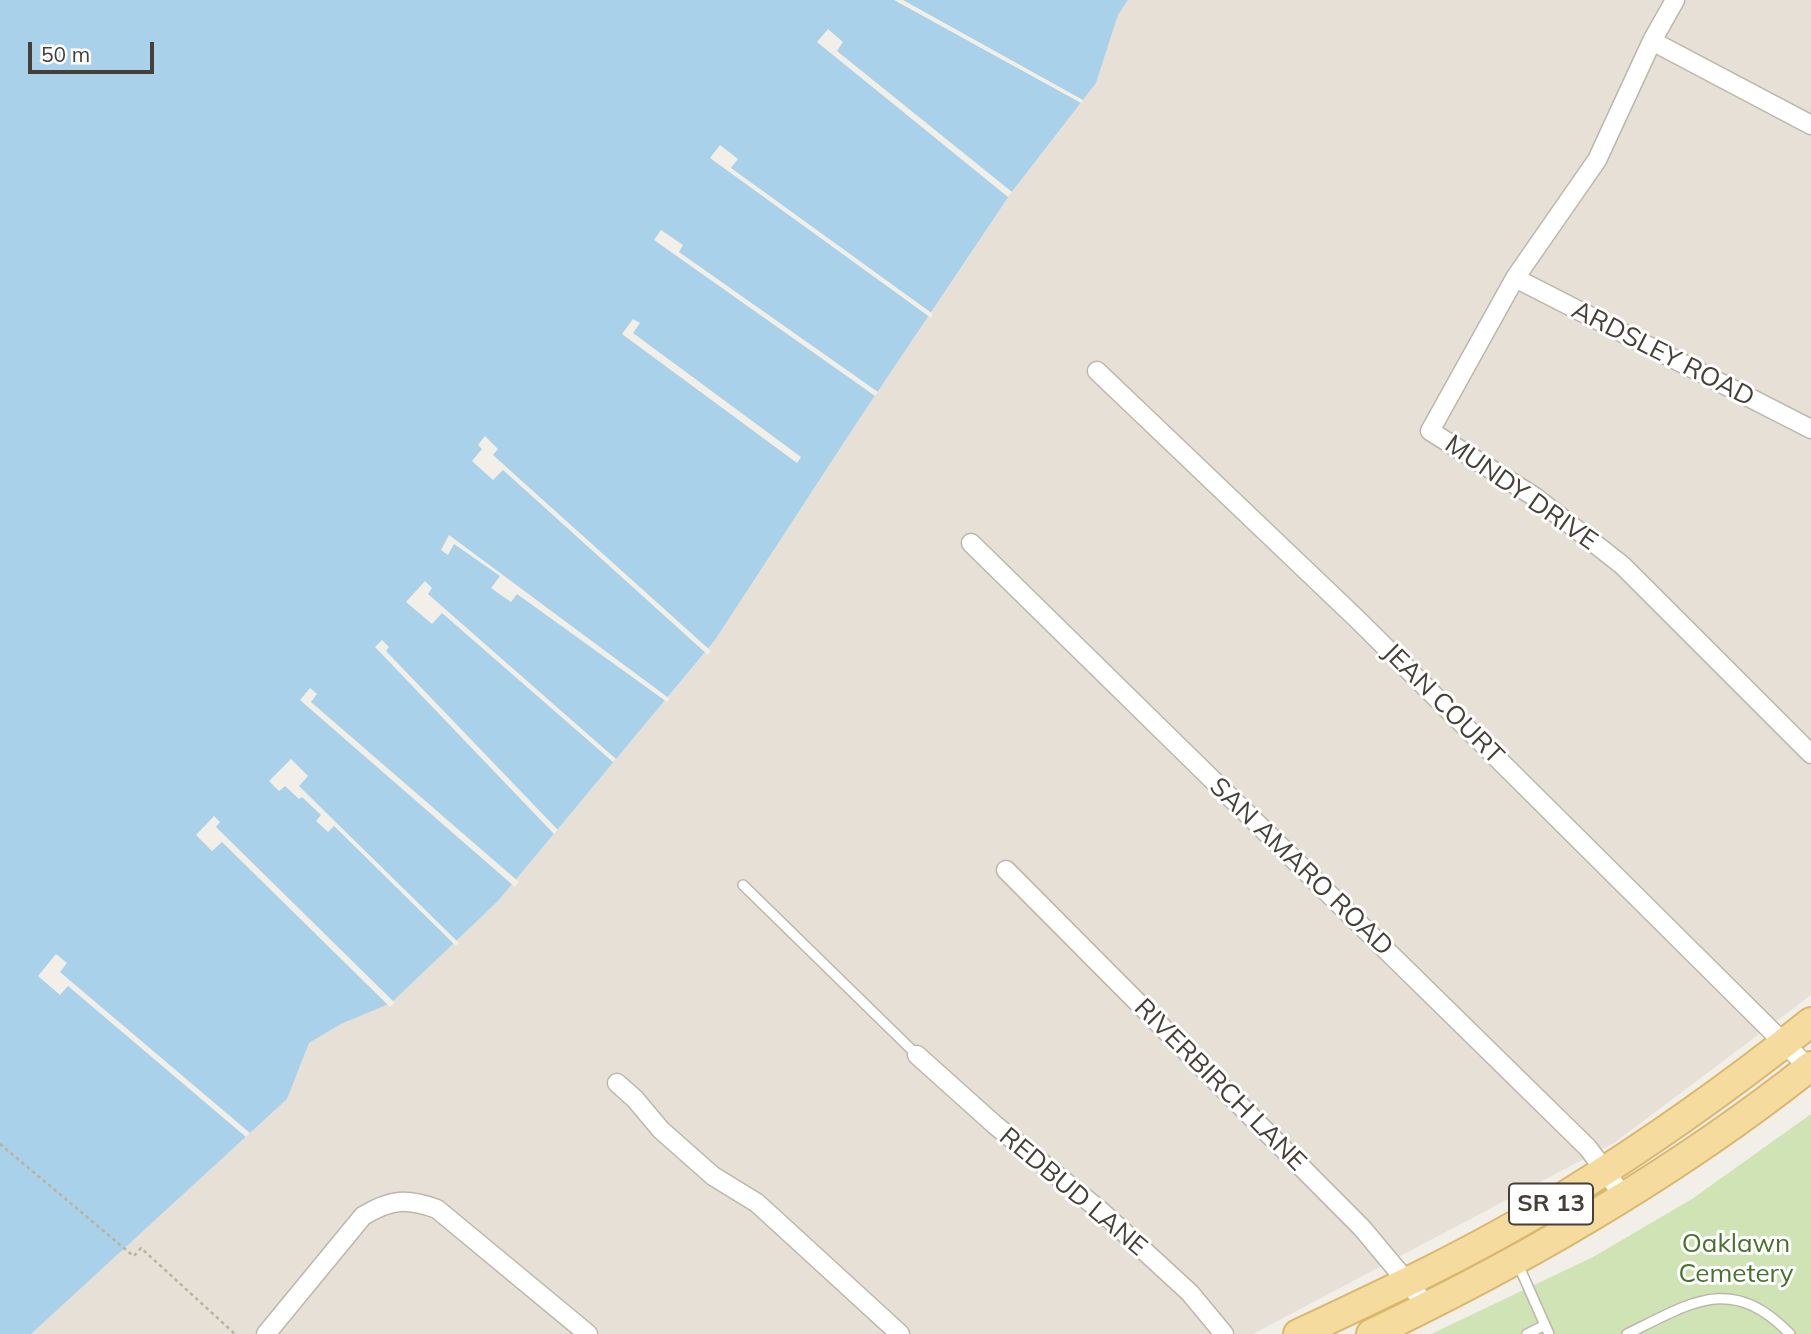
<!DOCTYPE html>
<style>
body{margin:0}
#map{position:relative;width:1811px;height:1334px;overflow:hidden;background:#f2efe8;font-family:Mulish,sans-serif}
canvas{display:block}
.scale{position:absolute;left:28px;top:42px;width:126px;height:32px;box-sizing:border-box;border:4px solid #453f37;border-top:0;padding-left:9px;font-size:21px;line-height:24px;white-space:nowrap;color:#453f37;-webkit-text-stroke:5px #fff;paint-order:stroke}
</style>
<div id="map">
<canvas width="1811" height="1334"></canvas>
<div class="scale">50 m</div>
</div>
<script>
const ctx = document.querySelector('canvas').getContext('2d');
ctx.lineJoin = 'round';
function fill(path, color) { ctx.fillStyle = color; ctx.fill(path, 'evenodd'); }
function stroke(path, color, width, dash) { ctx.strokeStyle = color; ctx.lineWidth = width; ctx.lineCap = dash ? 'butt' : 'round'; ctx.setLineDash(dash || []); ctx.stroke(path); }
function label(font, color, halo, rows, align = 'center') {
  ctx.font = font + ' Mulish,sans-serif'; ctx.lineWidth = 6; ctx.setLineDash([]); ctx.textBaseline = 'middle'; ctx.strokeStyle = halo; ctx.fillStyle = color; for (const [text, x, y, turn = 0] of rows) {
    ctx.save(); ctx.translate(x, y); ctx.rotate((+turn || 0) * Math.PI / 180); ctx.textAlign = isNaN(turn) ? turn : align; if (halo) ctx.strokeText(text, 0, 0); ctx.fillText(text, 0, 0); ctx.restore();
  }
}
fill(new Path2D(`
 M1128 0H1811V995L1614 1143 1253 1334H31L287 1099 309 1043 341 1024 391 1002 498 901 715 640 856 424 1011 193 1096 83 1118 15Z`), '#e6e0d6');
fill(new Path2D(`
 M1811 1114V1334H1431L1593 1257 1692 1199Z`), '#cfe3b4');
fill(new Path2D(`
 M0 0H1128L1118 15 1096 83 1011 193 856 424 715 640 498 901 391 1003 341 1024 309 1043 287 1099 31 1334H0Z`), '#a9d1ea');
fill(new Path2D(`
 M894 0H903L1083 100 1081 103Z
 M828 29 843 42 837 51 1012 192 1008 197 817 42Z
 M720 145 738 159 731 168 933 314 931 318 710 158Z
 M661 230 683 245 679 252 878 392 875 396 654 240Z
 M633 319 640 323 633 333 801 457 797 463 622 334Z
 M485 436 498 449 493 455 711 651 708 655 503 470 493 480 472 461 482 449 478 445Z
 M449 535 670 699 667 702 517 594 511 602 491 588 500 576 454 544 448 555 441 550Z
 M425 581 432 588 428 594 616 759 613 762 442 613 432 624 406 602Z
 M382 640 389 647 386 651 558 830 554 834 375 647Z
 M310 688 317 694 311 702 519 882 515 887 300 700Z
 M291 759 308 776 299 786 459 943 456 946 334 826 328 832 316 821 321 815 302 797 299 799 285 786 279 791 269 781Z
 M214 816 220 822 216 827 395 1003 390 1007 222 842 212 851 196 835Z
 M56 954 67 963 60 972 250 1133 246 1137 68 986 60 995 38 976Z`), '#f2efe8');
const lane = new Path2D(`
 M743 885 917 1055
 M1517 1262 1549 1334
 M1527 1334 1545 1325
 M1627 1334C1691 1303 1731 1273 1790 1334`);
const street = new Path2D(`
 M1675 0 1652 41 1597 160 1515 278 1430 431 1535 497 1622 565 1811 754
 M1652 41 1811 125
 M1515 278 1811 429
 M1097 371 1356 618 1811 1070
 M971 543 1588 1148 1624 1197
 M1006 870 1362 1228 1428 1307
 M917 1055 995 1125 1102 1212 1190 1293 1224 1334
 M617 1083 635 1099 661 1130 713 1176 757 1203 900 1334
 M266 1334 363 1216C391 1199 407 1198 437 1209L588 1334`);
const primary = new Path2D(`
 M1298 1334C1388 1292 1479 1249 1563 1197 1649 1144 1732 1085 1811 1022
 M1371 1334C1526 1260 1676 1173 1811 1066`);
stroke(lane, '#bdb6ab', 12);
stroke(street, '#bdb6ab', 21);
stroke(primary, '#d9b76e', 32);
stroke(new Path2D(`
 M0 1144 131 1254 134 1256 141 1248 235 1334`), '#bdb19d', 2.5, [3.5, 3.5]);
stroke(lane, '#fff', 9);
stroke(street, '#fff', 18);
stroke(primary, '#f5db9d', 28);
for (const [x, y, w] of [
 [1551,1204,84]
]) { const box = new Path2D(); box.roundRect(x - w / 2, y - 20.5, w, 41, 5); ctx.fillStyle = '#fff'; ctx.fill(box); stroke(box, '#453f37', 2); }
label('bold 24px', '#453f37', null, [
 ["SR 13",1551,1204]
]);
label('26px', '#453f37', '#fff', [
 ["ARDSLEY ROAD",1663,354,27],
 ["MUNDY DRIVE",1521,493,35],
 ["JEAN COURT",1443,704,45],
 ["SAN AMARO ROAD",1301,867,44],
 ["RIVERBIRCH LANE",1220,1085,45],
 ["REDBUD LANE",1073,1192,40]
]);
label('26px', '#4a722f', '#fff', [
 ["Oaklawn",1736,1244],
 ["Cemetery",1736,1274]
]);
</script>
